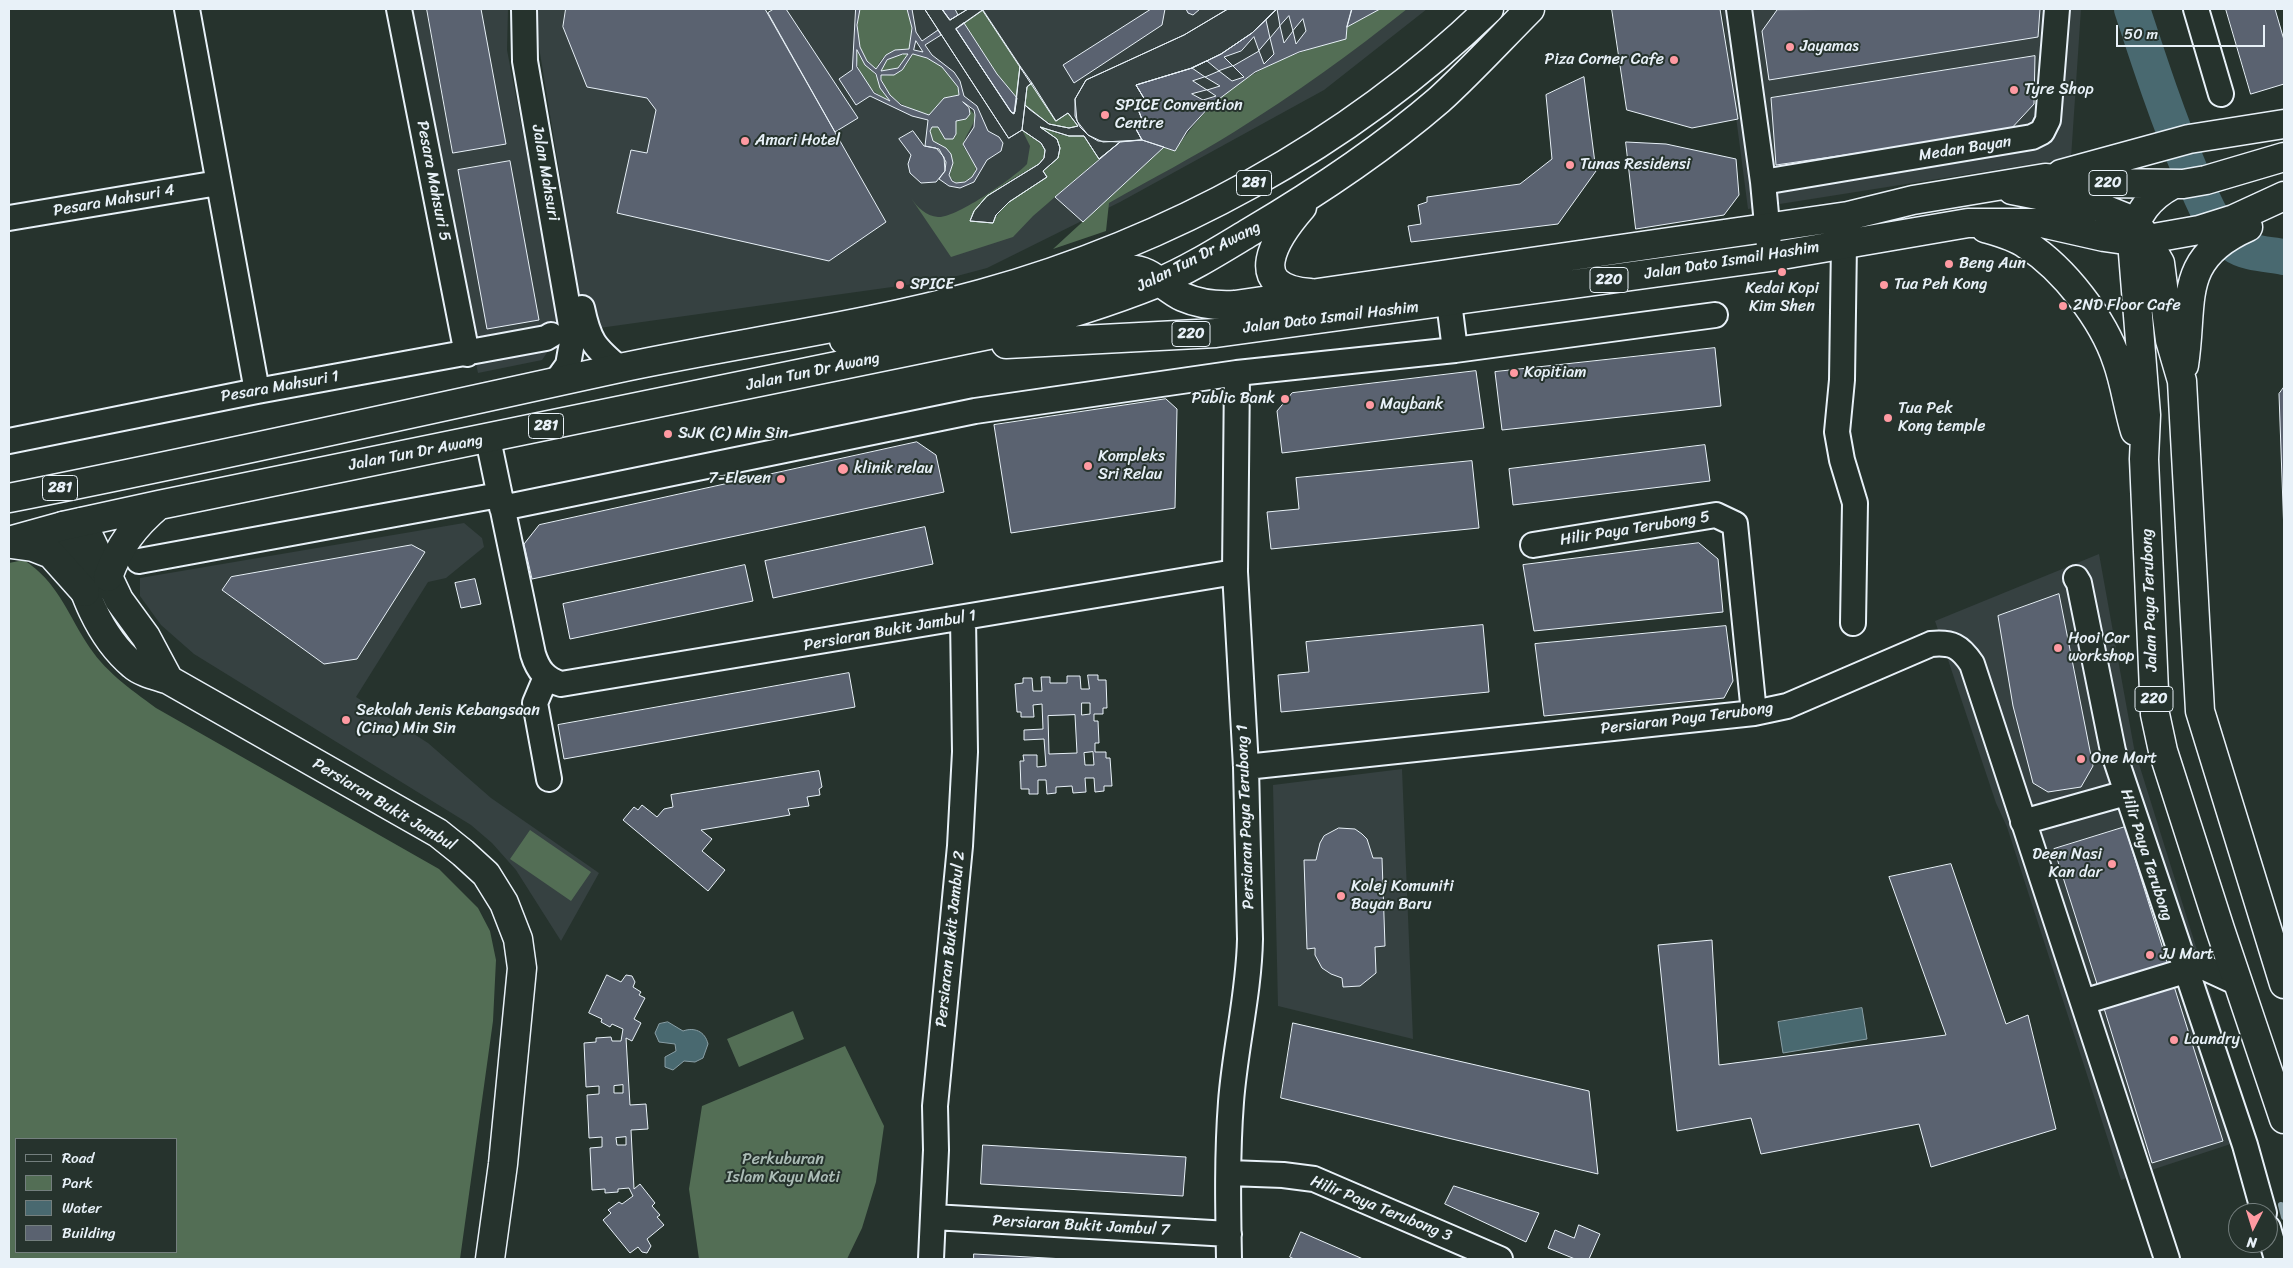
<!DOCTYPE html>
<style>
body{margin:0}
#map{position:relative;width:2293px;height:1268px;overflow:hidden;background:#26332d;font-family:Sriracha,sans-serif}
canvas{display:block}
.frame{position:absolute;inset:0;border:10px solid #e8f1f8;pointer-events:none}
.legend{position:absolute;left:15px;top:1138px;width:162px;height:115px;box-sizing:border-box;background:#26332d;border:1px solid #747f7e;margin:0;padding:6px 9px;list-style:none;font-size:15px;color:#e8f1f8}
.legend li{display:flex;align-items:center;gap:10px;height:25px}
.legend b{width:25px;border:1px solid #747f7e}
.north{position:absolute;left:2228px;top:1203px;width:50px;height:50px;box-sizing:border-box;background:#26332d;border:1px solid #747f7e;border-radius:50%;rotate:185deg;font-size:14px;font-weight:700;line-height:20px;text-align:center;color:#e8f1f8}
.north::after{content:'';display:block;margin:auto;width:18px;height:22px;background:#ff9aa2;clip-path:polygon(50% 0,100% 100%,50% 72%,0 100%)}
.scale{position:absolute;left:2116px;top:25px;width:149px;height:22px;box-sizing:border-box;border:2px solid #e8f1f8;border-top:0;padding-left:6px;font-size:15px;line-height:18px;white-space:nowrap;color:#e8f1f8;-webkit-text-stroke:4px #26332d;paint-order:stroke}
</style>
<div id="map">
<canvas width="2293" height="1268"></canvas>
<div class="frame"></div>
<ul class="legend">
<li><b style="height:6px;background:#26332d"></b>Road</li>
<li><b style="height:14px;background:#536e55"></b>Park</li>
<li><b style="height:14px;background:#496970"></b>Water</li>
<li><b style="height:14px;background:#5a6270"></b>Building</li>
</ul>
<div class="north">N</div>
<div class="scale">50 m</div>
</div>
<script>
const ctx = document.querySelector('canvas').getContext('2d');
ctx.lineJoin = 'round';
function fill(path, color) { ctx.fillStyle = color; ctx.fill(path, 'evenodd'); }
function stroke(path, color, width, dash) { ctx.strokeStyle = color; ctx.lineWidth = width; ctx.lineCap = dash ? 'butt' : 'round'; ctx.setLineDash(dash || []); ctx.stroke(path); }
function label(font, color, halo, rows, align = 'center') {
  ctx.font = font + ' Sriracha,sans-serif'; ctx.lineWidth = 4; ctx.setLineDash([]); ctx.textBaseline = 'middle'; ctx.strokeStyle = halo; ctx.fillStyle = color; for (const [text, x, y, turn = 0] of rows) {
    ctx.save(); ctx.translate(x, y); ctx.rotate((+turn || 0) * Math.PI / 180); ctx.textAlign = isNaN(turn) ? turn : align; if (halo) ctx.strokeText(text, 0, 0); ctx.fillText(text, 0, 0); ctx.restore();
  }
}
fill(new Path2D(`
 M404 9H508L507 50 561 332 542 360 478 373Z
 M538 9H1427L1324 90 1120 202 987 268 942 280 585 330 538 41Z
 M1722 9H2081L2071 158 1748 209Z
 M464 523 482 538 484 547 446 578 428 582 356 697 428 743 491 798 599 873 561 941 516 870 492 843 471 825 194 654 161 625 140 596V578Z
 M2099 554 2134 748 2255 1136 2121 1180 2007 827 1996 803 1935 621Z
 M1402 769 1413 1039 1278 1006 1273 785Z`), '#364141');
fill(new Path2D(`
 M860 9H907L912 28 909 49C894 49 882 54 876 69 857 55 855 30 860 9Z
 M1380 9H1407C1352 53 1295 94 1234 132 1194 157 1151 179 1109 203L1106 231 1053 249 1164 147 1175 151C1217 86 1271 57 1346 39L1347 27Z
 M983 10 1020 66 1017 98 997 74 964 23Z
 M856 50C861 61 874 71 876 76 880 85 882 93 890 101 867 90 857 76 856 50Z
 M903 54H908L898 68 881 71 887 60Z
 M913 54C932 58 958 72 959 95L944 98 929 115C908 108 885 101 881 75 897 78 906 68 913 54Z
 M1032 83 1056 121 1068 113 1078 126C1056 132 1040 118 1025 105L1027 87Z
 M963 102 975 115C974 128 965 133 963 146L976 167C975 178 966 182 956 183L950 177C953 148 954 158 933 141L930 131 932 127H938L945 139H953L956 134V121L966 119 970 114 969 108Z
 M1041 126 1061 135 1084 136 1099 159 1033 216 1013 237 951 257 911 198C917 207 926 216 938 217 955 219 1015 177 1027 164L1030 146 1022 130C1035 139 1054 148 1039 164 1013 179 983 192 970 221L993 223C1003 201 1027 190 1047 177L1043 171C1066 156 1066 140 1041 129Z
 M24 560C57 582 66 610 86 642 104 671 129 688 156 708L439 869 478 908 490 931 496 960 493 1021 460 1259H9V563ZM16 1139H176V1252H16Z
 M530 830 591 872 571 901 510 859Z
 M793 1011 804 1039 739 1067 727 1039Z
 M845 1046 884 1126 876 1182 862 1228 847 1259H699L689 1189 702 1106Z`), '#536e55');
const water = new Path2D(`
 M1862 1008 1867 1039 1783 1053 1778 1022Z
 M668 1022 683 1031C694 1027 705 1031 708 1044L703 1058 695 1062 684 1061 673 1070 665 1067V1057L676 1051 675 1044 659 1042 655 1033 659 1024Z`);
fill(water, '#496970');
stroke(water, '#899fa6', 1);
stroke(new Path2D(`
 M2250 265 2253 252
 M2281 1205 2284 1217`), '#899fa6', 6);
stroke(new Path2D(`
 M2132 9C2150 64 2168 119 2191 173 2202 197 2212 227 2233 244 2246 254 2269 254 2284 257`), '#496970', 36);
const building = new Path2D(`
 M427 9H481L506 144 453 153Z
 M566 9H765L886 222 829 261 617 213 631 150 647 153 656 110 647 98 587 87 563 27Z
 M774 9H786L858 118 835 132 768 13Z
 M856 9H860L857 25 860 47 867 61 876 69 886 55 895 50 909 49 912 28 907 9H912L916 32 922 41 938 30 941 35 925 45 932 55 954 72 960 81 964 96 977 106 988 131 999 137 1003 143 1001 151 987 160 974 182 960 188 949 186 939 179 945 171 946 162 939 149 925 146 928 120 912 116 870 96 856 105 839 79 852 70ZM916 41 923 52 914 50ZM857 50 865 65 876 74 880 88 890 101 874 93 857 67ZM903 54H908L898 68 881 71 887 60ZM913 54 927 58 942 67 958 87 959 95 944 98 929 115 901 105 890 95 881 80V75H894L902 70ZM963 102 974 110 975 115 974 127 963 144 977 169 972 177 965 182 956 183 952 181 949 175 953 163 951 154 946 148 933 141 930 131 932 127H938L945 139H953L956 134V121L966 119 970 114 969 108Z
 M925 9H942L950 20 968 9H1277L1252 33 1221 54 1192 68 1136 85 1145 100 1134 99 1143 122 1131 120 1142 140 1120 142 1099 159 1084 136H1069L1040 127 1057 139 1060 148 1058 158 1043 171 1047 177 1009 202 996 215 993 223 970 221 974 211 987 196 1039 164 1044 158 1045 150 1041 143 1022 130 1009 138ZM983 10 1020 66 1014 114 1011 112 956 29ZM1032 83 1056 121 1068 113 1078 126 1069 128 1049 124 1029 109 1025 105 1027 87Z
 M925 9H942L950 20 968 9H982L983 10 956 29 1012 113 1015 112 1020 66 1032 83 1027 87 1022 130 1009 138Z
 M942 9H955L958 15 950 20Z
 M982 9H1151L1063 65 1074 83 1162 25 1165 9H1186L1188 13 1193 15 1200 9H1228L1184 35 1086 80 1075 99 1077 121 1088 135 1098 141 1120 142 1099 159 1084 136H1069L1040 127 1057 139 1060 148 1058 158 1043 171 1047 177 1009 202 996 215 993 223 970 221 974 211 987 196 1039 164 1044 158 1045 150 1041 143 1022 130 1025 105 1049 124 1069 128 1078 126 1068 113 1056 121Z
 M1228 9H1277L1252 33 1221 54 1192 68 1136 85 1145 100 1134 99 1143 122 1131 120 1142 140 1103 142 1088 135 1080 127 1075 116V99L1086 80 1184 35Z
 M1277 9H1352L1347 27 1346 39 1299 52 1255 72 1211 105 1187 131 1175 151 1142 140 1131 120 1143 122 1134 99 1145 100 1136 85 1192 68 1221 54 1252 33Z
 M1277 9 1280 26 1270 38 1266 20Z
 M1352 9H1380L1347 27Z
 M1612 9H1720L1738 119 1692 128 1627 110Z
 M2040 9 2038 37 1769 80 1762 31 1777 10Z
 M2226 9H2275L2284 40V84L2251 94Z
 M1289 16 1293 31 1284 43 1280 26Z
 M1303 19 1306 31 1296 44 1293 31Z
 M964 23 997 74 1017 98 1014 114 1011 112 956 29Z
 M1254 37 1259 51 1233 66 1224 57 1241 51Z
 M1270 38 1274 54 1264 64 1259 51Z
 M2035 56 2034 104 2009 131 1776 165 1771 98Z
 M1207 61 1219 71 1205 77 1192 68Z
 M1233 66 1244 77 1232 81 1219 71Z
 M1205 77 1220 86 1207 90 1193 81Z
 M1584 77 1596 171 1558 224 1411 242 1408 226 1421 224 1418 205 1427 202V197L1520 184 1552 159 1546 95Z
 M1207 90 1216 96 1203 100 1192 94Z
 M913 131 924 146 936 148 944 157 945 171 936 182 921 183 910 173 908 164 911 155 899 139Z
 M1142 140 1164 147 1083 222 1055 197 1120 142Z
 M1626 142 1666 144 1736 159 1739 195 1724 215 1636 229Z
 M510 161 539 320 487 329 458 170Z
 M1715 348 1721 406 1502 430 1495 372Z
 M1476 371 1484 428 1282 453 1277 411 1292 393Z
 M2284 387V534L2279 394Z
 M1166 399 1177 409 1175 508 1011 533 994 425Z
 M917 442 936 455 944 492 532 579 524 544 539 525Z
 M1705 445 1710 481 1513 505 1509 469Z
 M1472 461 1479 528 1271 549 1267 512 1299 509 1296 478Z
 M925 527 933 564 773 598 765 561Z
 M1699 543 1718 559 1723 612 1534 631 1523 565Z
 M412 545 425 552 357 659 324 664 222 590 231 577Z
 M745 565 753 601 570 639 563 604Z
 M475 579 481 604 461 608 455 583Z
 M2059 594 2093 766 2081 787 2048 792 2033 783 2013 706 1998 616Z
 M1483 625 1489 692 1281 712 1278 675 1309 672 1306 642Z
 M1726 626 1733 681 1724 698 1544 716 1535 644Z
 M849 673 855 707 564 759 558 725Z
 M1088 675H1098V680H1106L1107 708H1103V714H1094V721H1098L1099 743H1095V752H1106V758H1110L1112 786H1104V791L1095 792 1094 778H1085L1086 792 1073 793 1072 786 1056 787V793L1047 794 1046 780H1038V794H1029V789H1021L1020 761H1024L1023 755H1037V767L1046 766 1044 739 1024 740V730L1043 729 1042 704 1033 705 1034 717H1021V712H1017L1015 684 1023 683V678H1032L1033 691H1042L1041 677H1050V683H1067V676H1080L1081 689H1089ZM1082 703H1090V714L1082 715ZM1075 715 1077 753 1049 754 1048 716ZM1093 752 1094 765H1085L1084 753Z
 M819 771 822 787 819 789 820 795 807 797 809 806 788 809 790 815 701 830 712 839 702 851 725 870 708 891 623 820 634 807 638 810 642 805 657 817 664 809 673 807 671 795Z
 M2125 827 2168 965 2098 987 2054 849Z
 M1339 828 1355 829 1362 834 1367 839 1373 858H1382L1385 946 1375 947 1376 973 1360 986 1343 987 1342 978 1331 974 1322 968 1315 955V948L1307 949 1304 860H1316L1320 843 1324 836Z
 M1951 864 2006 1024 2028 1015 2056 1129 1931 1167 1919 1124 1761 1154 1751 1118 1677 1131 1658 945 1712 940 1719 1065 1946 1035 1889 877Z
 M607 975 621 982 626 975 632 976 635 982 633 987 641 992 639 995 645 998 634 1019 641 1023 632 1041 626 1038 630 1105 646 1104 648 1129 631 1130 634 1189 640 1184 655 1203 652 1206 660 1215 657 1217 664 1225 647 1239 651 1246 647 1253 642 1252 638 1247 630 1253 603 1220 611 1213 608 1210 619 1202 622 1204 633 1196 629 1188 618 1189V1192L605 1193V1189L592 1190 590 1148 602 1147V1137L589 1138 587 1095 599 1094V1086L586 1087 584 1043 596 1042V1038L611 1037 612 1041H621L623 1029 612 1024 610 1027 601 1022 602 1019 589 1013ZM623 1085V1093H614V1086ZM626 1137V1145H617L616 1138Z
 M2173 983 2223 1141 2152 1163 2103 1005Z
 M1293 1023 1589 1091 1598 1174 1281 1098Z
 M983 1145 1186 1157 1183 1196 981 1184Z
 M1454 1186 1539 1213 1526 1242 1445 1204Z
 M1579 1225 1600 1234 1589 1259H1575L1548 1248 1555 1230 1574 1238Z
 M1301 1232 1363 1259H1294L1290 1257Z
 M974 1254 1065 1259H974Z`);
fill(building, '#5a6270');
stroke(building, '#e8f1f8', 1);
const minor = new Path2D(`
 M187 9 257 391
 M399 9 467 354
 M524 9 525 61 573 337 568 365 555 383
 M1739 9 1763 182 1770 257
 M2196 9 2221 94
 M1763 182 2032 137 2042 132 2048 120 2057 9
 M9 218 218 183
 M1846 227 1844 243 1842 380 1837 432 1842 460 1855 503 1853 623
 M1449 302 1455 350
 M582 308C589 341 594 347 619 368
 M488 439 533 654C538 670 545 679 561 684L1235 572
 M9 441 257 391 546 338 551 335
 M502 508 975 411 1237 373 1455 350 1715 315
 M1533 545 1716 515 1735 524 1754 713
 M139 561 499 495
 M2076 578 2079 583 2113 751 2245 1145 2264 1213
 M546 677 535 703 549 779
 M1246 767 1754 713 1787 706 1931 644C1952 642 1960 646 1972 664L2167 1259
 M2023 822 2126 793
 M2083 1002 2201 966 2238 983
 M1229 1173 1283 1175 1314 1179 1500 1259
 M933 1217 1229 1234
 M2268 1228 2277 1259
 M931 1259 936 1150 935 1106 960 846 965 752 963 618
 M1229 1259C1228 1207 1227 1154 1231 1102 1235 1048 1249 994 1250 939L1246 767 1235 572 1237 373`);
const tertiary = new Path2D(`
 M82 522 119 600 146 637 169 680
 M63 526C79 575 92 631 133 665 142 673 158 676 169 680L438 833 463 853 486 874 504 903 518 939 522 968 503 1164 490 1259`);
const primary = new Path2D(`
 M2061 174 2189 139 2284 124
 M2172 185C2151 196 2134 215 2132 241L2146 415 2144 459 2155 714 2163 751 2220 929 2284 1119
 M2012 190 2099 207 2124 217 2141 230 2160 263 2170 340 2182 381 2200 711 2284 984
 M1302 207C1275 238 1243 288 1310 293
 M1985 228C1999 232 2015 236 2027 245 2064 269 2103 319 2117 361 2125 383 2128 408 2135 431
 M844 340C913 338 982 316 1047 295 1073 287 1100 273 1127 270 1150 267 1163 288 1183 297 1199 304 1217 306 1235 305L1848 216 1913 200 2045 178 2104 183 2183 184 2206 180 2284 157
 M1006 344 1216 333 1770 257 1968 223H2042L2104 237 2132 241 2148 239 2199 230 2234 219 2284 196
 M2184 365C2194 301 2176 259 2248 227
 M9 498C212 458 413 413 615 369 737 343 861 327 981 294 1169 242 1348 145 1489 9
 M9 541 63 526 159 505 1003 332C1055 319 1107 303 1157 283 1190 269 1220 250 1250 232 1316 193 1381 150 1439 100 1471 71 1500 39 1530 9
 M11 544 33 547 51 554 85 592
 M108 577C119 546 134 526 159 505`);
stroke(minor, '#e8f1f8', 28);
stroke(tertiary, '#e8f1f8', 31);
stroke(primary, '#e8f1f8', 31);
stroke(minor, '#26332d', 24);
stroke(tertiary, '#26332d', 28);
stroke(primary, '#26332d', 28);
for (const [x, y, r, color] of [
 [1790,47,5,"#ff9aa2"],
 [1674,60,5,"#ff9aa2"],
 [2014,90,5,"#ff9aa2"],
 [1105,115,5,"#ff9aa2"],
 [745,141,5,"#ff9aa2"],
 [1570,165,5,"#ff9aa2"],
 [1949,264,5,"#ff9aa2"],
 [1782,272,5,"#ff9aa2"],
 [900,285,5,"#ff9aa2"],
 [1884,285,5,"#ff9aa2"],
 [2063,306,5,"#ff9aa2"],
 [1514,373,5,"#ff9aa2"],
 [1285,399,5,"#ff9aa2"],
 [1370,405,5,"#ff9aa2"],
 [1888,418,5,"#ff9aa2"],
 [668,434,5,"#ff9aa2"],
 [1088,466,5,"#ff9aa2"],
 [843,469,6,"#ff9aa2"],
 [781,479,5,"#ff9aa2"],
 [2058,648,5,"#ff9aa2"],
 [346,720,5,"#ff9aa2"],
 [2081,759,5,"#ff9aa2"],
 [2112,864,5,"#ff9aa2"],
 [1341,896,5,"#ff9aa2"],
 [2150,955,5,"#ff9aa2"],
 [2174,1040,5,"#ff9aa2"]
]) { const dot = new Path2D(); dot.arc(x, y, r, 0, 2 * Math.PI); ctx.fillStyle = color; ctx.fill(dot); stroke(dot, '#26332d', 2); }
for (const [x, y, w] of [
 [1254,183,35],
 [2108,183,38],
 [1609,280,38],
 [1191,334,38],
 [546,426,35],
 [60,488,35],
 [2154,699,38]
]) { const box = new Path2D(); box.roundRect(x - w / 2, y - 12.5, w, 25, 4); ctx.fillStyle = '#26332d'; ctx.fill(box); stroke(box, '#e8f1f8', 1); }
label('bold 15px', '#e8f1f8', null, [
 ["281",1254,183],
 ["220",2108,183],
 ["220",1609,280],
 ["220",1191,334],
 ["281",546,426],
 ["281",60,488],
 ["220",2154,699]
]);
label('16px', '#e8f1f8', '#26332d', [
 ["Jayamas",1800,47],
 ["Piza Corner Cafe",1664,60,"right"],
 ["Tyre Shop",2024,90],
 ["SPICE Convention",1115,106],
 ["Centre",1115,124],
 ["Amari Hotel",755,141],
 ["Tunas Residensi",1580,165],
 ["Beng Aun",1959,264],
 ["SPICE",910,285],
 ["Tua Peh Kong",1894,285],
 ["Kedai Kopi",1782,289,"center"],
 ["Kim Shen",1782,307,"center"],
 ["2ND Floor Cafe",2073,306],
 ["Kopitiam",1524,373],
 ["Public Bank",1275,399,"right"],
 ["Maybank",1380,405],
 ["Tua Pek",1898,409],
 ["Kong temple",1898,427],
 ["SJK (C) Min Sin",678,434],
 ["Kompleks",1098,457],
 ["Sri Relau",1098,475],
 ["klinik relau",854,469],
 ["7-Eleven",771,479,"right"],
 ["Hooi Car",2068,639],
 ["workshop",2068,657],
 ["Sekolah Jenis Kebangsaan",356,711],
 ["(Cina) Min Sin",356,729],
 ["One Mart",2091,759],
 ["Deen Nasi",2102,855,"right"],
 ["Kan dar",2102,873,"right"],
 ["Kolej Komuniti",1351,887],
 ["Bayan Baru",1351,905],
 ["JJ Mart",2160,955],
 ["Laundry",2184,1040]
], 'left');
label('16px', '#e8f1f8', '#26332d', [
 ["Medan Bayan",1965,149,-9],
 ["Jalan Mahsuri",545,173,80],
 ["Pesara Mahsuri 5",433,181,79],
 ["Pesara Mahsuri 4",114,201,-10],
 ["Jalan Tun Dr Awang",1199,257,-27],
 ["Jalan Dato Ismail Hashim",1732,261,-9],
 ["Jalan Dato Ismail Hashim",1331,318,-7],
 ["Jalan Tun Dr Awang",813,372,-12],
 ["Pesara Mahsuri 1",280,387,-10],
 ["Jalan Tun Dr Awang",416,453,-11],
 ["Hilir Paya Terubong 5",1635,529,-9],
 ["Jalan Paya Terubong",2150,600,-92],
 ["Persiaran Bukit Jambul 1",890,631,-10],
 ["Persiaran Paya Terubong",1687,719,-7],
 ["Persiaran Bukit Jambul",384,805,31],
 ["Persiaran Paya Terubong 1",1246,817,-92],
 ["Hilir Paya Terubong",2146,855,72],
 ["Persiaran Bukit Jambul 2",951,939,-84],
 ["Hilir Paya Terubong 3",1381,1209,22],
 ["Persiaran Bukit Jambul 7",1081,1226,3]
]);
label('16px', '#acbdb7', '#26332d', [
 ["Perkuburan",783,1160],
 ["Islam Kayu Mati",783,1178]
]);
</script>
